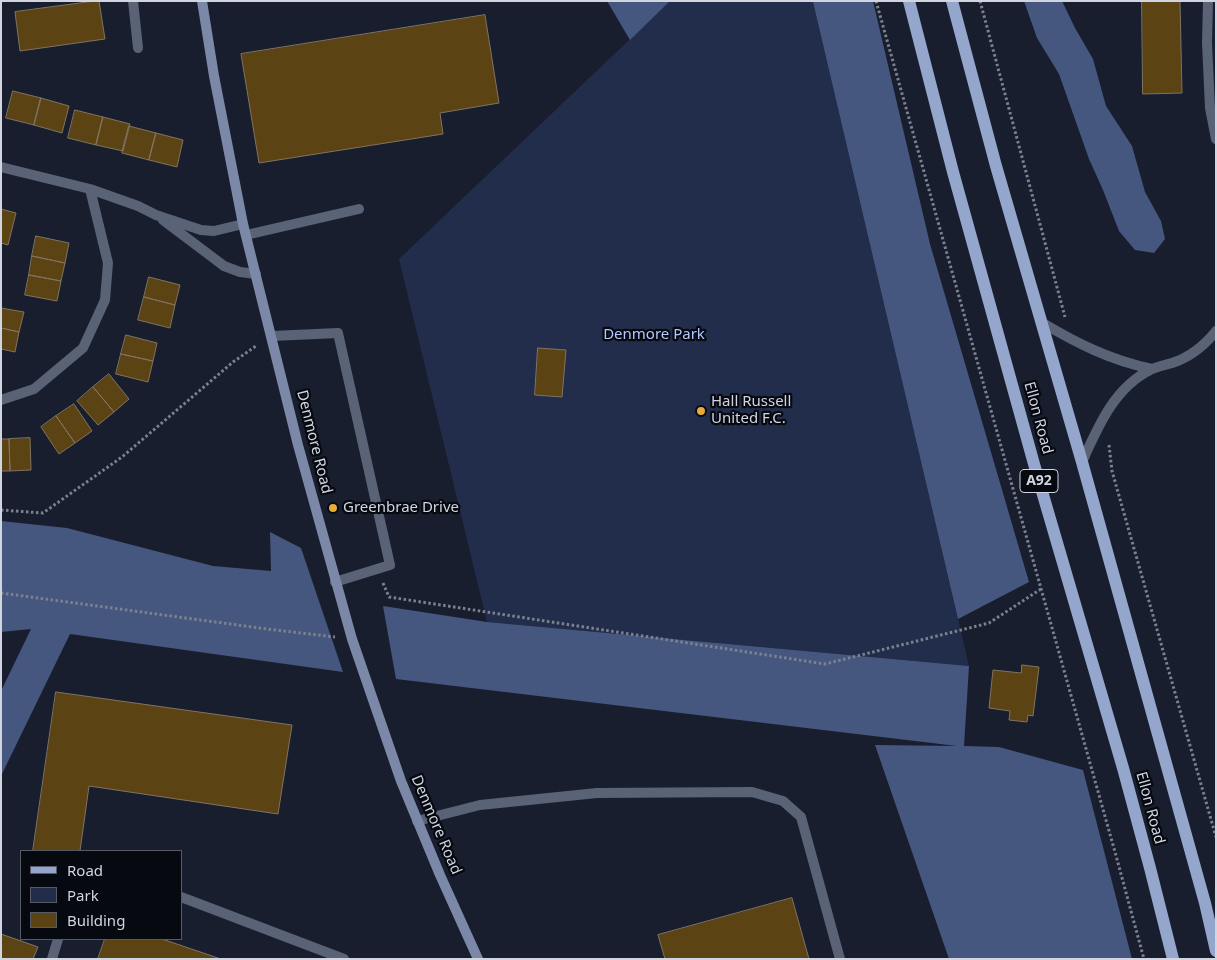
<!DOCTYPE html>
<style>
body{margin:0}
#map{position:relative;width:1217px;height:960px;overflow:hidden;background:#181e2e;font-family:"Noto Sans",sans-serif}
canvas{display:block}
.frame{position:absolute;inset:0;border:2px solid #d0d5e0;pointer-events:none}
.legend{position:absolute;left:20px;top:850px;width:162px;height:90px;box-sizing:border-box;background:#060910;border:1px solid #575b63;margin:0;padding:6px 9px;list-style:none;font-size:15px;color:#d0d5e0}
.legend li{display:flex;align-items:center;gap:10px;height:25px}
.legend b{width:25px;border:1px solid #575b63}
</style>
<div id="map">
<canvas width="1217" height="960"></canvas>
<div class="frame"></div>
<ul class="legend">
<li><b style="height:6px;background:#95a6cd"></b>Road</li>
<li><b style="height:14px;background:#222d4b"></b>Park</li>
<li><b style="height:14px;background:#5b4313"></b>Building</li>
</ul>
</div>
<script>
const ctx = document.querySelector('canvas').getContext('2d');
ctx.lineJoin = 'round';
function fill(path, color) { ctx.fillStyle = color; ctx.fill(path, 'evenodd'); }
function stroke(path, color, width, dash) { ctx.strokeStyle = color; ctx.lineWidth = width; ctx.lineCap = dash ? 'butt' : 'round'; ctx.setLineDash(dash || []); ctx.stroke(path); }
function label(font, color, halo, rows, align = 'center') {
  ctx.font = font + ' "Noto Sans",sans-serif'; ctx.lineWidth = 4.5; ctx.setLineDash([]); ctx.textBaseline = 'middle'; ctx.strokeStyle = halo; ctx.fillStyle = color; for (const [text, x, y, turn = 0] of rows) {
    ctx.save(); ctx.translate(x, y); ctx.rotate((+turn || 0) * Math.PI / 180); ctx.textAlign = isNaN(turn) ? turn : align; if (halo) ctx.strokeText(text, 0, 0); ctx.fillText(text, 0, 0); ctx.restore();
  }
}
fill(new Path2D(`
 M670 1H808L813 2 969 666 487 622 399 259Z`), '#222d4b');
fill(new Path2D(`
 M607 1H670L630 40Z
 M808 1H873L930 244 1029 582 958 619 813 2Z
 M1024 1H1062L1075 28 1093 59 1106 106 1132 146 1145 192 1161 221 1165 239 1154 253 1135 250 1119 231 1103 190 1089 159 1059 74 1037 38Z
 M1 521 67 528 213 566 271 571 270 532 301 548 343 672 70 634 1 776V691L31 629 1 632Z
 M383 606 487 622 969 666 964 746 999 747 1083 770 1132 959H949L875 745 957 746 396 679Z`), '#45567f');
const building = new Path2D(`
 M95 1H99L105 39 20 51 15 12Z
 M1142 1H1180L1182 93 1143 94Z
 M485 15 499 103 440 113 443 134 259 163 241 54Z
 M13 91 41 98 34 125 6 118Z
 M41 98 69 106 62 133 34 125Z
 M75 110 103 117 96 145 68 138Z
 M103 117 130 124 123 151 96 145Z
 M129 126 156 133 149 160 122 153Z
 M156 133 183 140 177 167 149 160Z
 M1 209 16 213 8 245 1 243Z
 M36 236 69 243 65 263 32 256Z
 M32 256 65 263 61 281 29 275Z
 M29 275 61 281 57 301 25 295Z
 M149 277 180 285 175 305 144 297Z
 M144 297 175 305 170 328 138 320Z
 M1 308 24 312 19 332 1 328Z
 M1 328 19 332 15 352 1 349Z
 M126 335 157 343 153 361 121 354Z
 M538 348 566 350 562 397 535 395Z
 M121 354 153 361 148 382 116 374Z
 M109 374 129 399 114 412 93 387Z
 M93 387 114 412 98 425 77 401Z
 M74 404 92 431 75 443 56 416Z
 M56 416 75 443 59 454 41 427Z
 M30 438 31 470 10 471 9 439Z
 M1 439H9L10 471H1Z
 M1022 665 1039 667 1033 716 1028 715 1027 722 1009 720 1010 711 989 708 993 670 1021 673Z
 M56 692 292 725 278 814 89 786 80 851H33Z
 M792 898 809 959H665L658 935Z
 M1 934 38 947 33 959H1Z
 M105 939H162L221 959H98Z`);
fill(building, '#5b4313');
stroke(building, '#807461', 1);
stroke(new Path2D(`
 M876 1 1115 852 1144 959
 M980 1 1065 317
 M1109 445 1112 471 1216 837
 M1 510 43 513 122 457 233 362 256 346
 M383 583 389 597 825 664 989 623 1041 589
 M1 593 267 629 335 637`), '#7c818f', 3, [2.5, 2.5]);
stroke(new Path2D(`
 M133 1 138 48
 M246 235 359 209
 M272 336 338 333 390 565 335 582
 M417 821 480 805 597 793 752 792 783 801 801 817 840 959
 M181 897 344 959
 M52 959 58 939`), '#5a6275', 10);
stroke(new Path2D(`
 M1208 1 1207 43 1210 108 1216 139
 M1 167 90 189 138 206 156 215 201 230 214 231 243 224
 M163 220 224 266 240 272 256 274
 M1041 322C1078 344 1110 360 1152 369
 M1 400 34 389 83 348 105 300 108 263 90 189
 M1082 462C1098 427 1114 388 1150 370 1157 366 1165 365 1172 363 1190 357 1204 346 1216 331`), '#5a6275', 10);
stroke(new Path2D(`
 M202 1 214 76 243 224 298 445 352 639 401 781 440 875 478 959`), '#7b88a7', 10);
stroke(new Path2D(`
 M909 1 953 172 1034 464 1123 768 1150 868 1173 959
 M952 1 996 166 1082 462 1205 903 1216 951`), '#95a6cd', 12);
for (const [x, y, r, color] of [
 [701,411,5,"#e6ac36"],
 [333,508,5,"#e6ac36"]
]) { const dot = new Path2D(); dot.arc(x, y, r, 0, 2 * Math.PI); ctx.fillStyle = color; ctx.fill(dot); stroke(dot, '#060910', 2); }
for (const [x, y, w] of [
 [1039,481,38]
]) { const box = new Path2D(); box.roundRect(x - w / 2, y - 11.5, w, 23, 4); ctx.fillStyle = '#060910'; ctx.fill(box); stroke(box, '#d0d5e0', 1); }
label('bold 14px', '#d0d5e0', null, [
 ["A92",1039,481]
]);
label('15px', '#b2c8ff', '#060910', [
 ["Denmore Park",654,335]
]);
label('15px', '#d0d5e0', '#060910', [
 ["Hall Russell",711,402],
 ["United F.C.",711,419],
 ["Greenbrae Drive",343,508]
], 'left');
label('15px', '#d0d5e0', '#060910', [
 ["Ellon Road",1038,418,75],
 ["Denmore Road",314,442,76],
 ["Ellon Road",1150,808,75],
 ["Denmore Road",436,825,67]
]);
</script>
